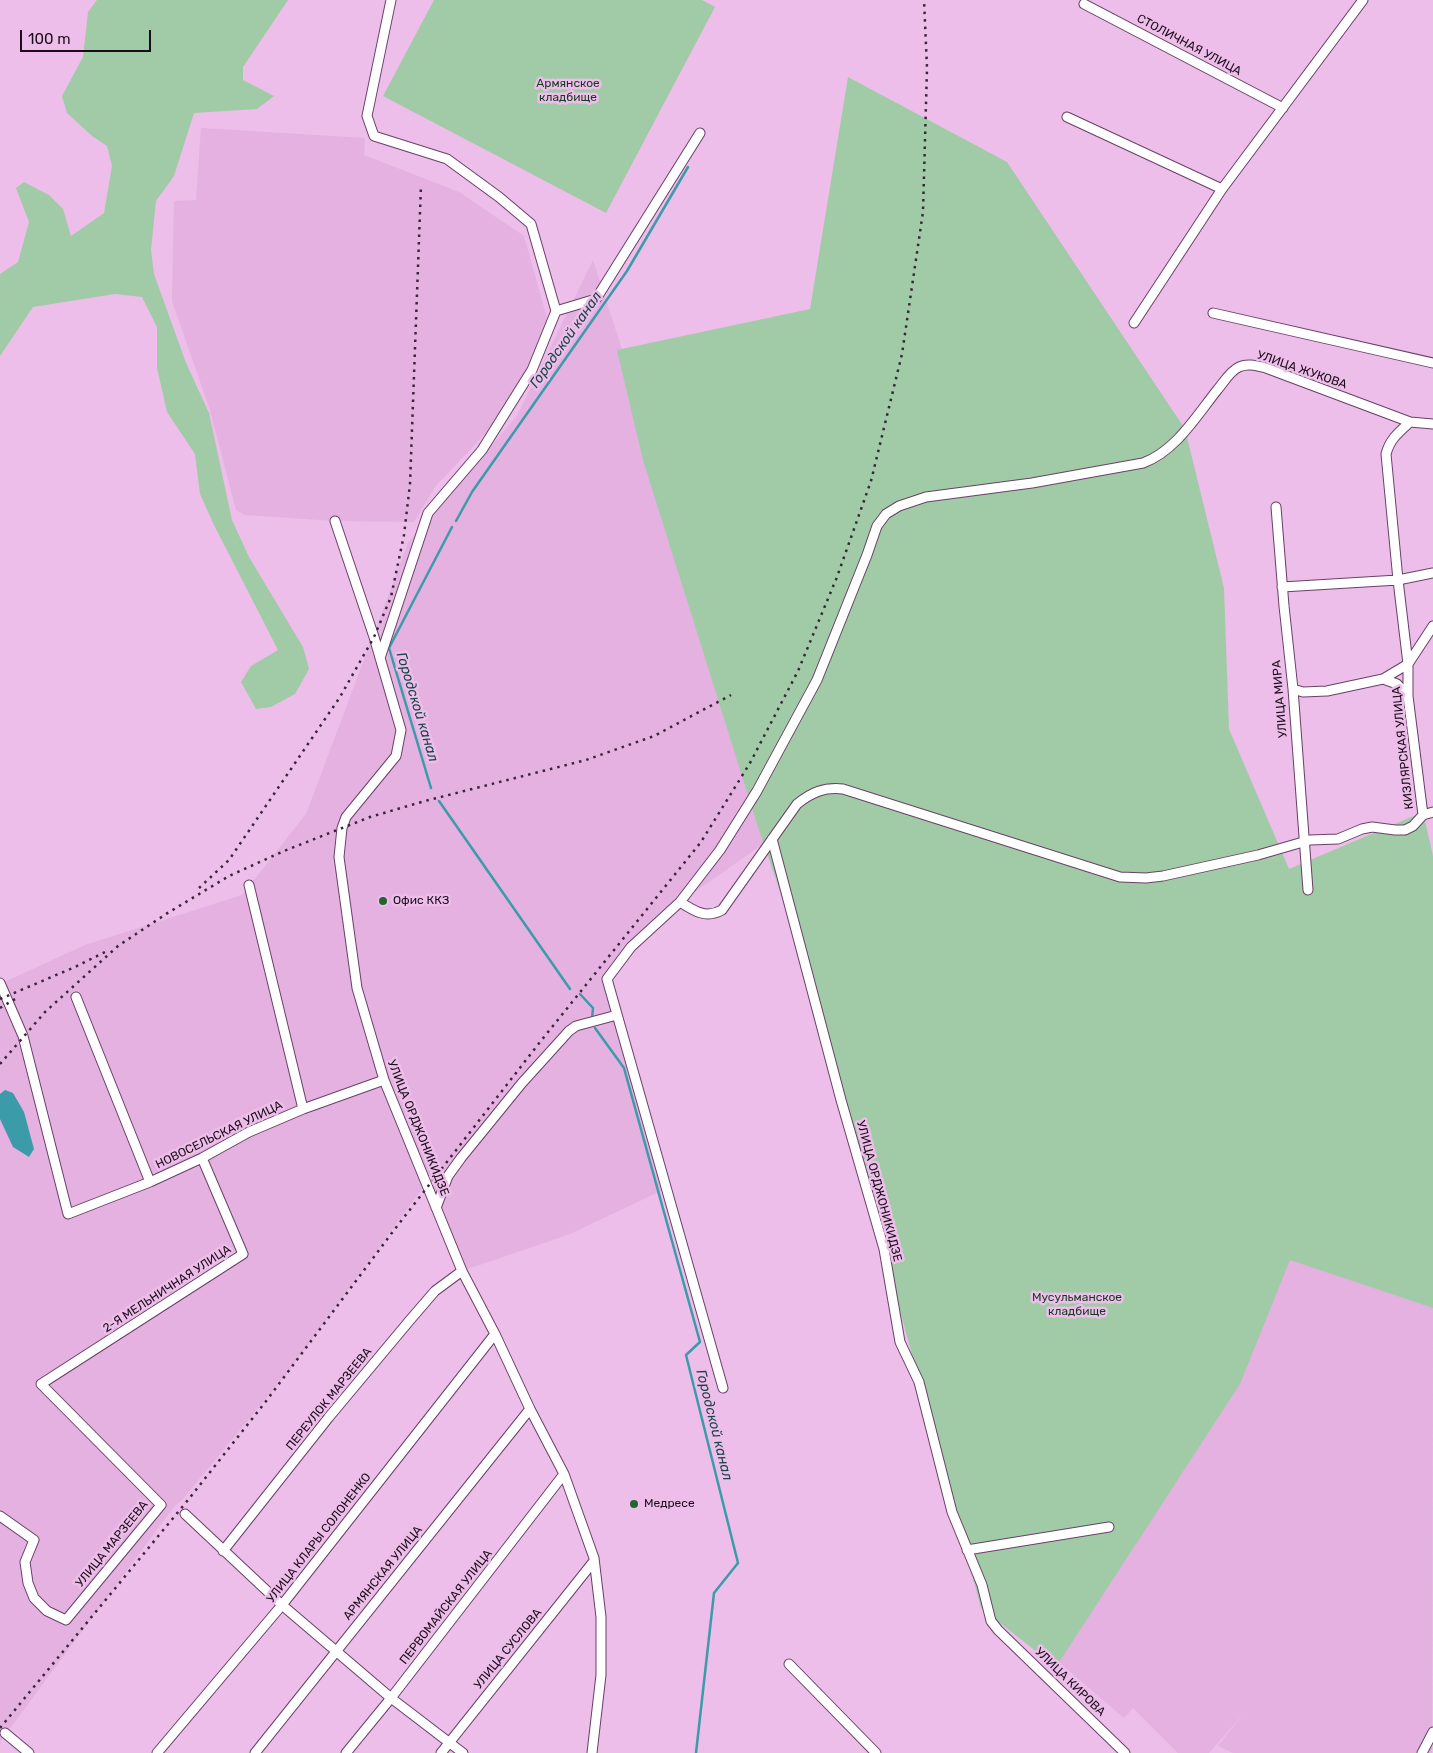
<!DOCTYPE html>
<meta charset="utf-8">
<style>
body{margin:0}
#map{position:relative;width:1433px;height:1753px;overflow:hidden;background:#ecbee9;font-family:Rubik,sans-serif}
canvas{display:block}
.scale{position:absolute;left:20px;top:30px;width:131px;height:22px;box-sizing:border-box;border:2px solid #1c0c1b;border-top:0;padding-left:6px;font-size:15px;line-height:18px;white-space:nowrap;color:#1c0c1b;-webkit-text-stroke:4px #ecbee9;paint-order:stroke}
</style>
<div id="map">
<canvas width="1433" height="1753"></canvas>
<div class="scale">100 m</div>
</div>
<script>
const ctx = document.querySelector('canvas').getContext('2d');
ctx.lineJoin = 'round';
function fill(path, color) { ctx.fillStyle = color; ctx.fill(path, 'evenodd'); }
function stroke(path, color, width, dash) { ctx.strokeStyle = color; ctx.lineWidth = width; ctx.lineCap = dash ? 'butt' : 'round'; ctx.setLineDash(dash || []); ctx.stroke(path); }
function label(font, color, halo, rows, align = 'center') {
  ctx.font = font + ' Rubik,sans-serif'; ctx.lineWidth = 5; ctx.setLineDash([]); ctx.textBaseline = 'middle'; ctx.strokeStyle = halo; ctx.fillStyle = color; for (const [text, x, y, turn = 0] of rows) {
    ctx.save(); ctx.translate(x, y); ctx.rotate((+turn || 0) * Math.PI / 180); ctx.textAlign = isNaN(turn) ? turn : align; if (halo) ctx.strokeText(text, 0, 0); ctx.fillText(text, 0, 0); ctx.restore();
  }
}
fill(new Path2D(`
 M201 128 365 138 364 155 459 192 524 236 549 325 508 407 484 435 435 487 414 522 335 521 245 515 236 510 210 410 172 301 174 201 196 200Z
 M593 260 779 833 680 902 607 979 665 1189 570 1234 462 1271 424 1186 288 1372 182 1500 173 1508 0 1742V984L85 945 242 895 306 814 408 543 517 416Z
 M1279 1252 1433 1303 1432 1753H1233L1218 1746 1244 1713 1209 1753H1178L1133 1708 1124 1718 1055 1659Z`), '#e4b1e1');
fill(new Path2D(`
 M97 0H288L243 67V80L274 96 257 109 194 113 174 176 156 201 151 250 154 274 186 363 209 413 232 520 249 557 303 647 309 669 295 694 271 707 256 709 241 682 251 666 278 650 214 525 200 494 195 454 167 412 157 368V327L142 297 115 294 33 307 0 356V274L18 262 29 222 16 188 24 182 49 195 63 209 71 236 104 213 112 166 107 146 92 136 67 113 62 96 83 57 88 12Z
 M434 0H702L715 7 606 213 383 96Z
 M848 77 1007 162 1185 429 1224 588 1229 729 1289 869 1423 812 1433 856V1308L1290 1260 1240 1384 1056 1667 981 1608 810 980 757 824 643 460 617 350 810 309Z`), '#a1cba7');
fill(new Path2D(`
 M5 1090 13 1093 24 1112 34 1149 29 1157 13 1147 0 1119V1094Z`), '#3c9ba9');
stroke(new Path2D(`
 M456 521 472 492 627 271 688 167
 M431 788 389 648 452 527
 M439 801 570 989
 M580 994 593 1008 592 1019
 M595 1028 624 1068 700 1342 686 1355 738 1563 714 1593 696 1753`), '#3c9ba9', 2.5);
const minor = new Path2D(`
 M1084 4 1283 108
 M1067 117 1222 189
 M556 311 596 299 700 133
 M1213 313 1433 363
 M1134 323 1222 189 1363 0
 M1276 507 1284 606 1293 689 1308 890
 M335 521 374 637 401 730 396 756 346 817 342 828 339 857 357 988 384 1080 462 1271 495 1334 530 1409 564 1474 594 1558 601 1617V1675L592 1753
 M1282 587 1398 580 1433 573
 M380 658 428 513 482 450 532 370 556 311 531 224 499 197 447 159 374 136 367 116 391 0
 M1383 679 1397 684 1408 696
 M1293 689 1303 692 1327 691 1383 679 1408 664 1398 580 1386 454C1390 439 1399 432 1410 422
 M1423 815 1408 696V664L1433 626
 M772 839 841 1100 884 1249 900 1342 919 1382 952 1512 982 1585 991 1621 998 1630 1125 1753
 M249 885 303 1109
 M680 902C694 911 706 919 722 910L797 804C812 792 824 787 843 789L1120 877 1146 878 1163 876 1258 855 1310 840 1338 839 1362 829 1372 827 1395 830H1405L1413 826 1423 815 1433 812
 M0 983 23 1036 68 1214 150 1182 202 1158 249 1132 303 1109 384 1080
 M76 997 150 1182
 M436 1208 448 1176 461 1158 522 1083 569 1031 576 1026 617 1015
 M723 1388 607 979 631 947 680 902 720 850 757 791 817 680 867 555 877 526 886 514 899 506 926 497 1032 483 1143 463C1176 451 1197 415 1218 389 1224 382 1230 371 1239 367 1248 363 1257 366 1266 368L1410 422 1433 424
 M185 1514 282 1605 391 1698 463 1753
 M0 1516 34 1540 25 1562 28 1583 34 1598 47 1611 66 1620 161 1505 41 1384 243 1254 202 1158
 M967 1550 1109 1527
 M223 1551 329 1417 410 1320 435 1291 462 1271
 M789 1664 876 1753
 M5 1733 29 1753
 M157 1753 282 1605 495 1334
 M255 1753 530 1409
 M346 1753 391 1698 564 1474
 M441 1753 594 1561
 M1422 1753 1433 1732`);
stroke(minor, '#684166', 11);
stroke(minor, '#fff', 9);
stroke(new Path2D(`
 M199 888 229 860 340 697 374 637 391 597 404 535 410 484 421 185
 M0 999 75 967 105 952
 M0 1008 17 998
 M0 1064 45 1012 118 946 166 914 229 876 284 851 370 817 425 801 586 760 654 736 731 695
 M0 1728 188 1500 267 1400 391 1234 540 1042 701 842 750 763 798 671 837 577 871 481 902 354 923 212 927 68 924 0`), '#392537', 2.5, [2.5, 5]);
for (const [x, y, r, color] of [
 [383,901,5,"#206531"],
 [634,1504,5,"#206531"]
]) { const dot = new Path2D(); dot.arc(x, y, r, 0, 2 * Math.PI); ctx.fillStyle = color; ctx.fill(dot); stroke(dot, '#ecbee9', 2); }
label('12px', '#1c0c1b', '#ecbee9', [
 ["СТОЛИЧНАЯ УЛИЦА",1189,45,28],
 ["УЛИЦА ЖУКОВА",1302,370,19],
 ["УЛИЦА МИРА",1280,699,-95],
 ["КИЗЛЯРСКАЯ УЛИЦА",1403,748,-96],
 ["УЛИЦА ОРДЖОНИКИДЗЕ",418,1128,68],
 ["НОВОСЕЛЬСКАЯ УЛИЦА",219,1135,-26],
 ["УЛИЦА ОРДЖОНИКИДЗЕ",879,1191,75],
 ["2-Я МЕЛЬНИЧНАЯ УЛИЦА",167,1289,-33],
 ["ПЕРЕУЛОК МАРЗЕЕВА",329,1399,-51],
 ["УЛИЦА КЛАРЫ СОЛОНЕНКО",319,1538,-52],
 ["УЛИЦА МАРЗЕЕВА",112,1544,-51],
 ["АРМЯНСКАЯ УЛИЦА",383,1573,-51],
 ["ПЕРВОМАЙСКАЯ УЛИЦА",446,1607,-52],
 ["УЛИЦА СУСЛОВА",508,1649,-51],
 ["УЛИЦА КИРОВА",1070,1682,44]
]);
label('12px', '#113b1b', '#ecbee9', [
 ["Армянское",568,84],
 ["кладбище",568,98],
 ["Мусульманское",1077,1298],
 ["кладбище",1077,1312]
]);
label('12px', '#1c0c1b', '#ecbee9', [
 ["Офис ККЗ",393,901],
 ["Медресе",644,1504]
], 'left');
label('italic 14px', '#19444a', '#ecbee9', [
 ["Городской канал",566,340,-55],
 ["Городской канал",417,707,73],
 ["Городской канал",714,1425,76]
]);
</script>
